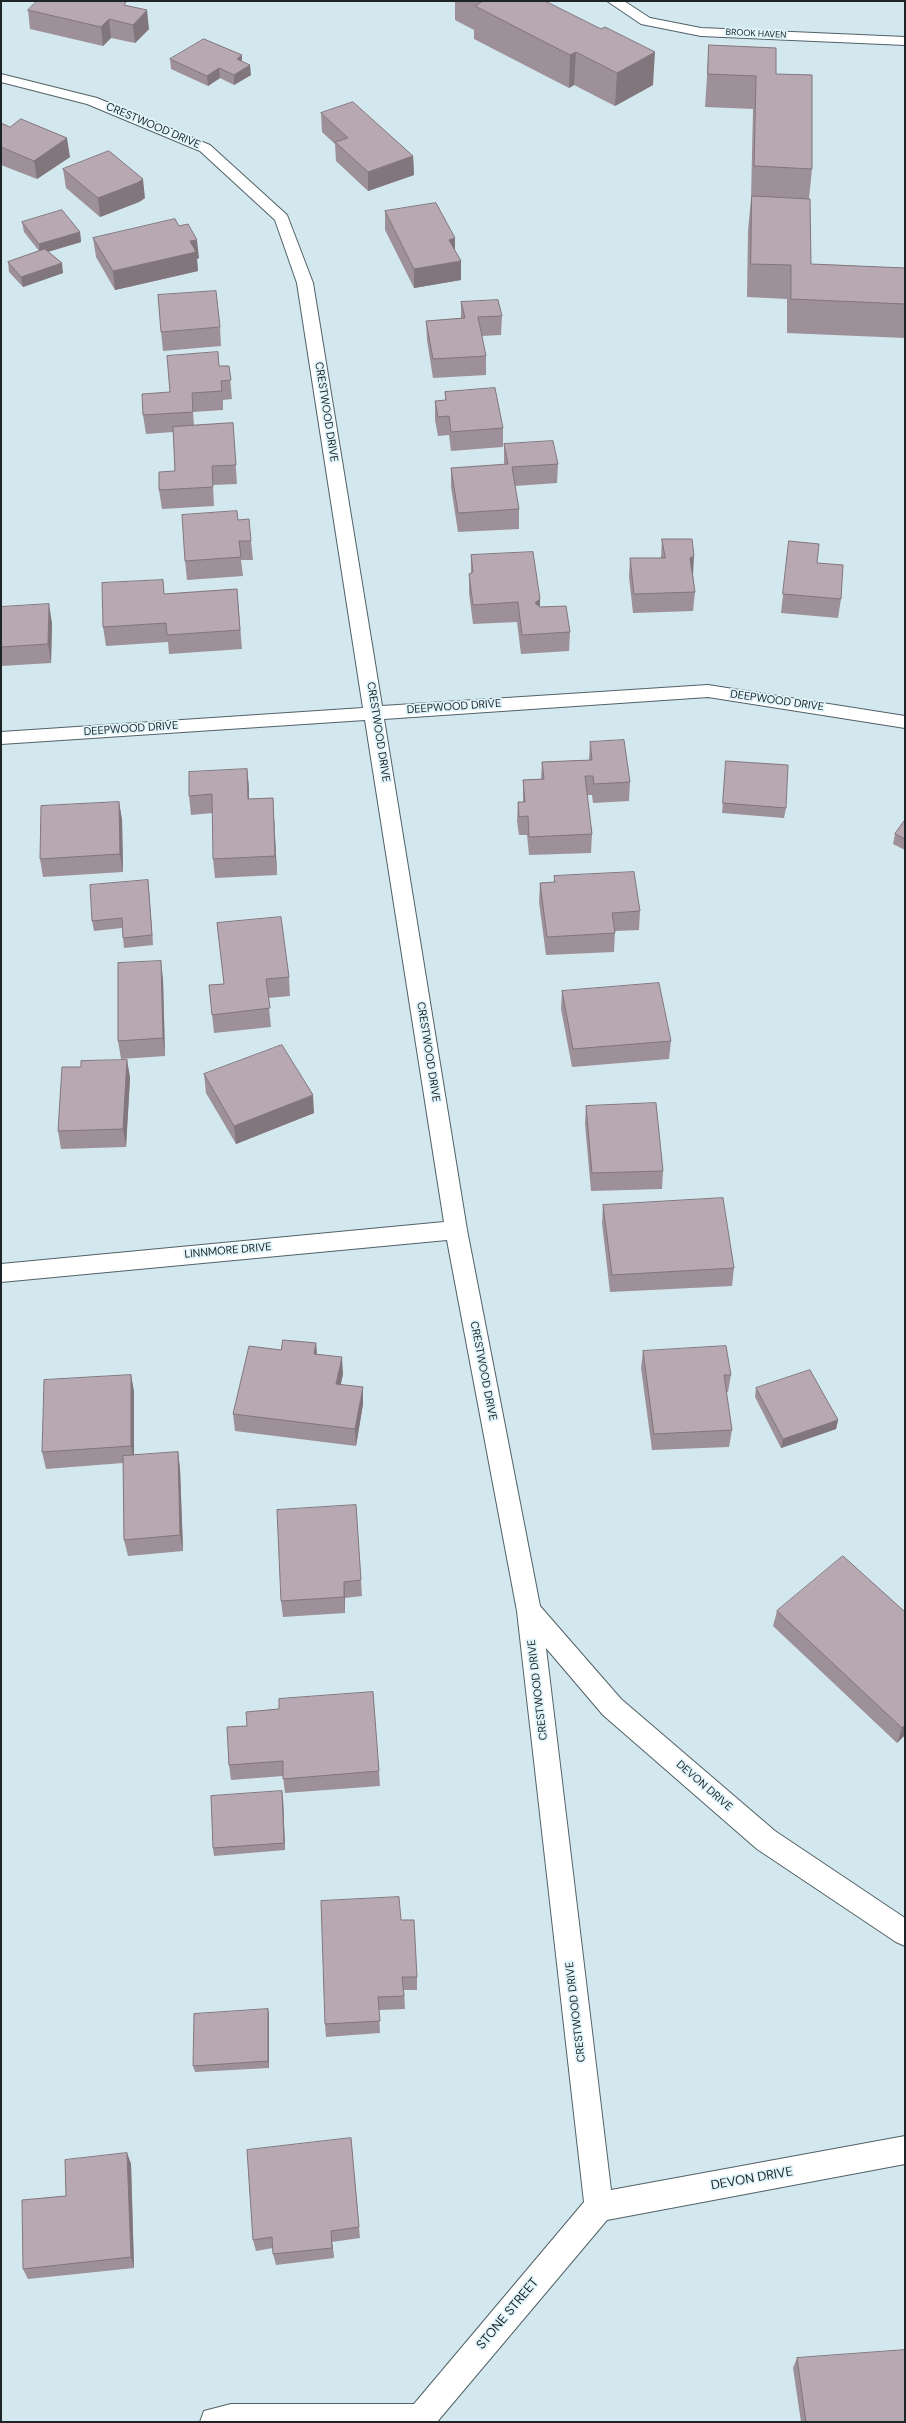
<!DOCTYPE html>
<style>
body{margin:0}
#map{position:relative;width:906px;height:2423px;overflow:hidden;background:#d3e7ee;font-family:"DM Sans",sans-serif}
canvas{display:block}
.frame{position:absolute;inset:0;border:2px solid #1d2427;pointer-events:none}
</style>
<div id="map">
<canvas width="906" height="2423"></canvas>
<div class="frame"></div>
</div>
<script>
const ctx = document.querySelector('canvas').getContext('2d');
ctx.lineJoin = 'round';
function stroke(path, color, width, dash) { ctx.strokeStyle = color; ctx.lineWidth = width; ctx.lineCap = dash ? 'butt' : 'round'; ctx.setLineDash(dash || []); ctx.stroke(path); }
function fill(path, color) { ctx.fillStyle = color; ctx.fill(path, 'evenodd'); }
function label(font, color, halo, rows, align = 'center') {
  ctx.font = font + ' "DM Sans",sans-serif'; ctx.lineWidth = 3.5; ctx.setLineDash([]); ctx.textBaseline = 'middle'; ctx.strokeStyle = halo; ctx.fillStyle = color; for (const [text, x, y, turn = 0] of rows) {
    ctx.save(); ctx.translate(x, y); ctx.rotate((+turn || 0) * Math.PI / 180); ctx.textAlign = isNaN(turn) ? turn : align; if (halo) ctx.strokeText(text, 0, 0); ctx.fillText(text, 0, 0); ctx.restore();
  }
}
const minor = new Path2D(`
 M607 1H624L650 18 701 28 905 37V45L701 36 641 24Z
 M1 74 97 98 210 145 287 215 313 283 382 706 708 685 905 716V728L708 697 384 719 467 1230 540 1606 621 1699 775 1831 905 1918V1946L896 1942 757 1849 603 1715 546 1648 611 2190 905 2136V2164L607 2220 437 2422H200L204 2411 231 2404H414L584 2202 517 1611 447 1240 1 1282V1264L444 1222 365 720 1 744V732L363 708 297 283 275 220 200 151 87 104 1 82Z`);
stroke(minor, '#516268', 2);
fill(minor, '#fff');
fill(new Path2D(`
 M455 1H545L653 85 615 106 574 85 569 88 474 39V30L455 20Z
 M126 5 149 29 135 43 111 38 103 46 30 29 28 10Z
 M709 45 776 74 812 169 809 199 811 264 905 268V338L787 333V299L747 297 748 230 751 199 753 109 705 107Z
 M242 55V61L251 75 234 85 220 78 208 86 171 69 170 59Z
 M321 113 413 156 414 175 368 191 336 161 335 144 322 132Z
 M1 123 70 157 37 179 1 165Z
 M63 169 145 198 139 202 100 217 66 188Z
 M385 211 455 250 461 261V280L414 288 385 230Z
 M22 222 80 232 81 242 48 252 63 273 23 287 9 272 8 262 39 251 24 232Z
 M179 226 199 258 197 259 198 271 115 290 96 257 93 238Z
 M461 302 502 316 501 335 482 336 486 356V375L433 378 427 340 426 321 461 318Z
 M220 327 221 346 163 351 161 332Z
 M219 366H229L232 399 223 400V410L193 412 194 425 233 423 237 484 213 485 214 506 162 509 159 490 175 471 173 432 146 434 143 415 170 392Z
 M445 392 503 428V447L451 451 449 435 438 436 435 420V401H445Z
 M504 444 558 464 557 483 515 486 519 509V529L458 532 451 487V468L504 465Z
 M238 520 251 541 253 560H241L243 576 187 580 185 561Z
 M662 539 693 575 695 592 693 611 633 613 629 577 630 558H661Z
 M789 541 817 563 841 599 838 618 781 613Z
 M471 555 540 599V607L570 632 569 651 521 654 517 622 473 624 469 593V574L471 573Z
 M237 589 242 649 169 654 168 642 106 646 103 627 165 594Z
 M1 607 52 623 51 663 1 666Z
 M590 742 630 782 629 801 593 803 592 795H587L592 834 591 853 529 855 527 835H519L517 821 518 802H523V780L541 779 542 762 589 760Z
 M726 761 786 808 784 818 722 813Z
 M247 769 249 788V799L273 798 274 817 277 875 215 878 213 859V813L191 815 189 796Z
 M119 802 122 820 123 872 43 877 40 859Z
 M905 820V850L893 844 895 834Z
 M554 876 640 911 639 930 615 931 614 952 546 955 539 902 540 883 554 882Z
 M148 880 153 945 124 948 122 928 94 931 92 921Z
 M217 923 289 977 290 996 268 998 271 1027 214 1033 209 985 224 984Z
 M163 979 165 1056 121 1059 118 1041Z
 M562 991 671 1041 669 1059 572 1067 561 1009Z
 M127 1060 130 1078 126 1147 61 1149 58 1131 81 1067Z
 M204 1074 314 1113 236 1144 206 1093Z
 M586 1106 663 1171 662 1189 591 1191 585 1124Z
 M603 1205 734 1268 732 1286 610 1292 602 1223Z
 M316 1343 317 1354 343 1374 341 1384 363 1404 356 1446 235 1431 233 1414 281 1350Z
 M643 1351 731 1375 728 1392H726L732 1430 729 1447 652 1450 641 1368Z
 M131 1375 134 1392V1456L178 1452 180 1469 183 1551 128 1556 124 1540 123 1463 46 1469 42 1452Z
 M756 1388 838 1420 836 1429 781 1448 755 1397Z
 M356 1505 362 1596 345 1598V1613L283 1617 281 1601Z
 M777 1611 905 1612V1735L897 1743 773 1626Z
 M227 1727 379 1771 380 1786 285 1793 283 1776 231 1780 229 1765Z
 M283 1798 285 1850 214 1856 213 1848Z
 M401 1920 417 1977V1990H404L405 2009 379 2010 380 2033 326 2037 325 2024Z
 M268 2009 269 2016V2068L195 2072 193 2066Z
 M351 2138 360 2238 332 2242 334 2258 276 2265 273 2254V2248L256 2251 253 2240Z
 M127 2153 131 2164 134 2268 28 2279 23 2269 66 2196Z
 M797 2358 905 2422H801L793 2368Z`), '#9e9098');
fill(new Path2D(`
 M147 10 149 29 135 43 133 25Z
 M109 19 111 38 103 46 101 27Z
 M576 52 574 85 569 88 570 55Z
 M655 52 653 85 615 106 617 73Z
 M242 55V65L237 59Z
 M250 65 251 75 234 85V75Z
 M219 68 220 78 208 86 207 76Z
 M67 138 70 157 37 179 34 161Z
 M413 156 414 175 368 191V172Z
 M143 179 145 198 139 202 100 217 98 198Z
 M80 232 81 242 40 254 39 244Z
 M455 238V257L449 240Z
 M197 240 199 258 197 259 198 271 115 290 113 271 190 241Z
 M461 261V280L414 288V269Z
 M62 263 63 273 23 287 21 277Z
 M694 556 693 575 688 577 690 558Z
 M540 599V618L535 603Z
 M49 604 52 623 51 663 48 644Z
 M247 769 249 788V818L248 799Z
 M273 798 274 817 277 875 275 856Z
 M119 802 122 820 123 872 120 854Z
 M148 880 149 890 153 945 152 935Z
 M161 961 163 979 165 1056 163 1038Z
 M127 1060 130 1078 126 1147 123 1129Z
 M313 1095 314 1113 236 1144 234 1126Z
 M316 1343 317 1360 314 1354Z
 M342 1357 343 1374 337 1400 336 1384Z
 M131 1375 134 1392V1462L131 1446Z
 M363 1387V1404L356 1446 355 1429Z
 M838 1420 836 1429 781 1448 783 1439Z
 M178 1452 180 1469 183 1551 180 1535Z
 M344 1582 345 1598V1613L344 1597Z
 M905 1725V1735L897 1743 902 1728Z
 M282 1791 283 1798 285 1850 284 1843Z
 M268 2009 269 2016V2068L268 2061Z
 M127 2153 131 2164 134 2268 131 2257Z
 M331 2231 332 2242 334 2258 332 2248Z`), '#81767c');
const building = new Path2D(`
 M37 1H119L126 2 124 5 147 10 133 25 109 19 101 27 28 10Z
 M482 1H545L601 29 605 27 655 52 617 73 576 52 570 55 475 6 483 1Z
 M204 39 242 55 237 59 250 65 234 75 219 68 207 76 170 59Z
 M709 45 776 48V74L812 75V169L754 166 756 76 708 74Z
 M353 102 413 156 368 172 335 142 348 138 321 113Z
 M21 119 67 138 34 161 1 147V123L10 127Z
 M109 151 143 179 137 183 98 198 63 169Z
 M752 196 810 199 811 264 905 268V304L791 299V265L751 264Z
 M436 203 455 238 449 240 461 261 414 269 385 211Z
 M62 210 80 232 39 244 22 222Z
 M175 219 179 226 188 224 197 240 190 241 196 252 113 271 93 238Z
 M45 249 62 263 21 277 8 262Z
 M216 291 220 327 161 332 158 295Z
 M498 300 502 316 478 317 486 356 433 359 426 321 465 318 461 302Z
 M218 352 219 366H229L231 380 221 381 222 391 192 393 193 412 143 415 142 394 170 392 167 356Z
 M495 388 503 428 451 432 449 416 438 417 435 401 446 400 445 392Z
 M233 423 236 465 212 466 213 487 159 490V472L175 471 173 427Z
 M553 441 558 464 512 467 519 509 458 513 451 468 508 464 504 444Z
 M237 511 238 520 249 519 251 541H239L241 557 185 561 182 515Z
 M662 539H692L694 556 690 558 695 592 634 594 630 558H665Z
 M789 541 819 544 817 563 843 565 841 599 783 594Z
 M533 552 540 599 535 603 540 607 566 606 570 632 522 635 518 602 473 605 469 574 473 572 471 555Z
 M163 580 164 594 237 589 240 630 167 635 166 623 103 627 102 583Z
 M49 604 48 644 1 647V607Z
 M624 740 630 782 594 784 593 776H585L592 834 529 837 528 816 519 817 518 802H525L523 780 544 779 542 762 592 760 590 742Z
 M726 761 788 765 786 808 723 803Z
 M247 769 248 799 273 798 275 856 213 859 212 794 189 796V772Z
 M119 802 120 854 40 859 41 806Z
 M905 820V839L895 834Z
 M634 872 640 911 612 913 615 933 547 937 540 883 555 882 554 876Z
 M148 880 152 935 123 938 122 918 92 921 90 885Z
 M281 917 289 977 266 979 270 1008 212 1015 209 985 224 984 217 923Z
 M161 961 163 1038 118 1041V963Z
 M659 983 671 1041 573 1049 562 991Z
 M282 1045 313 1095 234 1126 204 1074Z
 M127 1060 123 1129 58 1131 62 1067H81V1061Z
 M656 1103 663 1171 592 1173 586 1106Z
 M723 1198 734 1268 612 1275 603 1205Z
 M283 1340 316 1343 314 1354 342 1357 336 1384 363 1387 355 1429 233 1414 249 1346 281 1350Z
 M726 1346 731 1375H724L732 1430 654 1434 643 1351Z
 M810 1370 838 1420 783 1439 756 1388Z
 M131 1375V1446L42 1452 44 1380Z
 M178 1452 180 1535 124 1540 123 1456Z
 M356 1505 361 1580 344 1582V1597L281 1601 277 1510Z
 M843 1556 905 1612V1725L902 1728 777 1611Z
 M373 1692 379 1771 283 1779V1761L229 1765 227 1727 247 1726 246 1712 279 1709V1699Z
 M282 1791 284 1843 213 1848 211 1796Z
 M399 1897 401 1920H414L417 1977H402L404 1996 378 1997 380 2021 325 2024 321 1901Z
 M268 2009V2061L193 2066 194 2014Z
 M351 2138 359 2227 331 2231 332 2248 273 2254 272 2237 253 2240 247 2150Z
 M127 2153 131 2257 23 2269 22 2200 66 2196 65 2160Z
 M905 2350V2422H806L797 2358Z`);
fill(building, '#b8a8b1');
stroke(building, '#81767c', 1);
label('9px', '#1d2427', '#e0f4fb', [
 ["BROOK HAVEN",756,34,3]
]);
label('11px', '#1d2427', '#e0f4fb', [
 ["CRESTWOOD DRIVE",153,126,23],
 ["CRESTWOOD DRIVE",326,412,81],
 ["DEEPWOOD DRIVE",777,701,8],
 ["DEEPWOOD DRIVE",454,707,-4],
 ["DEEPWOOD DRIVE",131,729,-4],
 ["CRESTWOOD DRIVE",378,732,81],
 ["CRESTWOOD DRIVE",428,1052,81],
 ["LINNMORE DRIVE",228,1251,-5],
 ["CRESTWOOD DRIVE",483,1371,79],
 ["CRESTWOOD DRIVE",538,1690,-97],
 ["DEVON DRIVE",704,1786,41],
 ["CRESTWOOD DRIVE",576,2012,-97]
]);
label('13px', '#1d2427', '#e0f4fb', [
 ["DEVON DRIVE",752,2179,-10],
 ["STONE STREET",508,2314,-50]
]);
</script>
